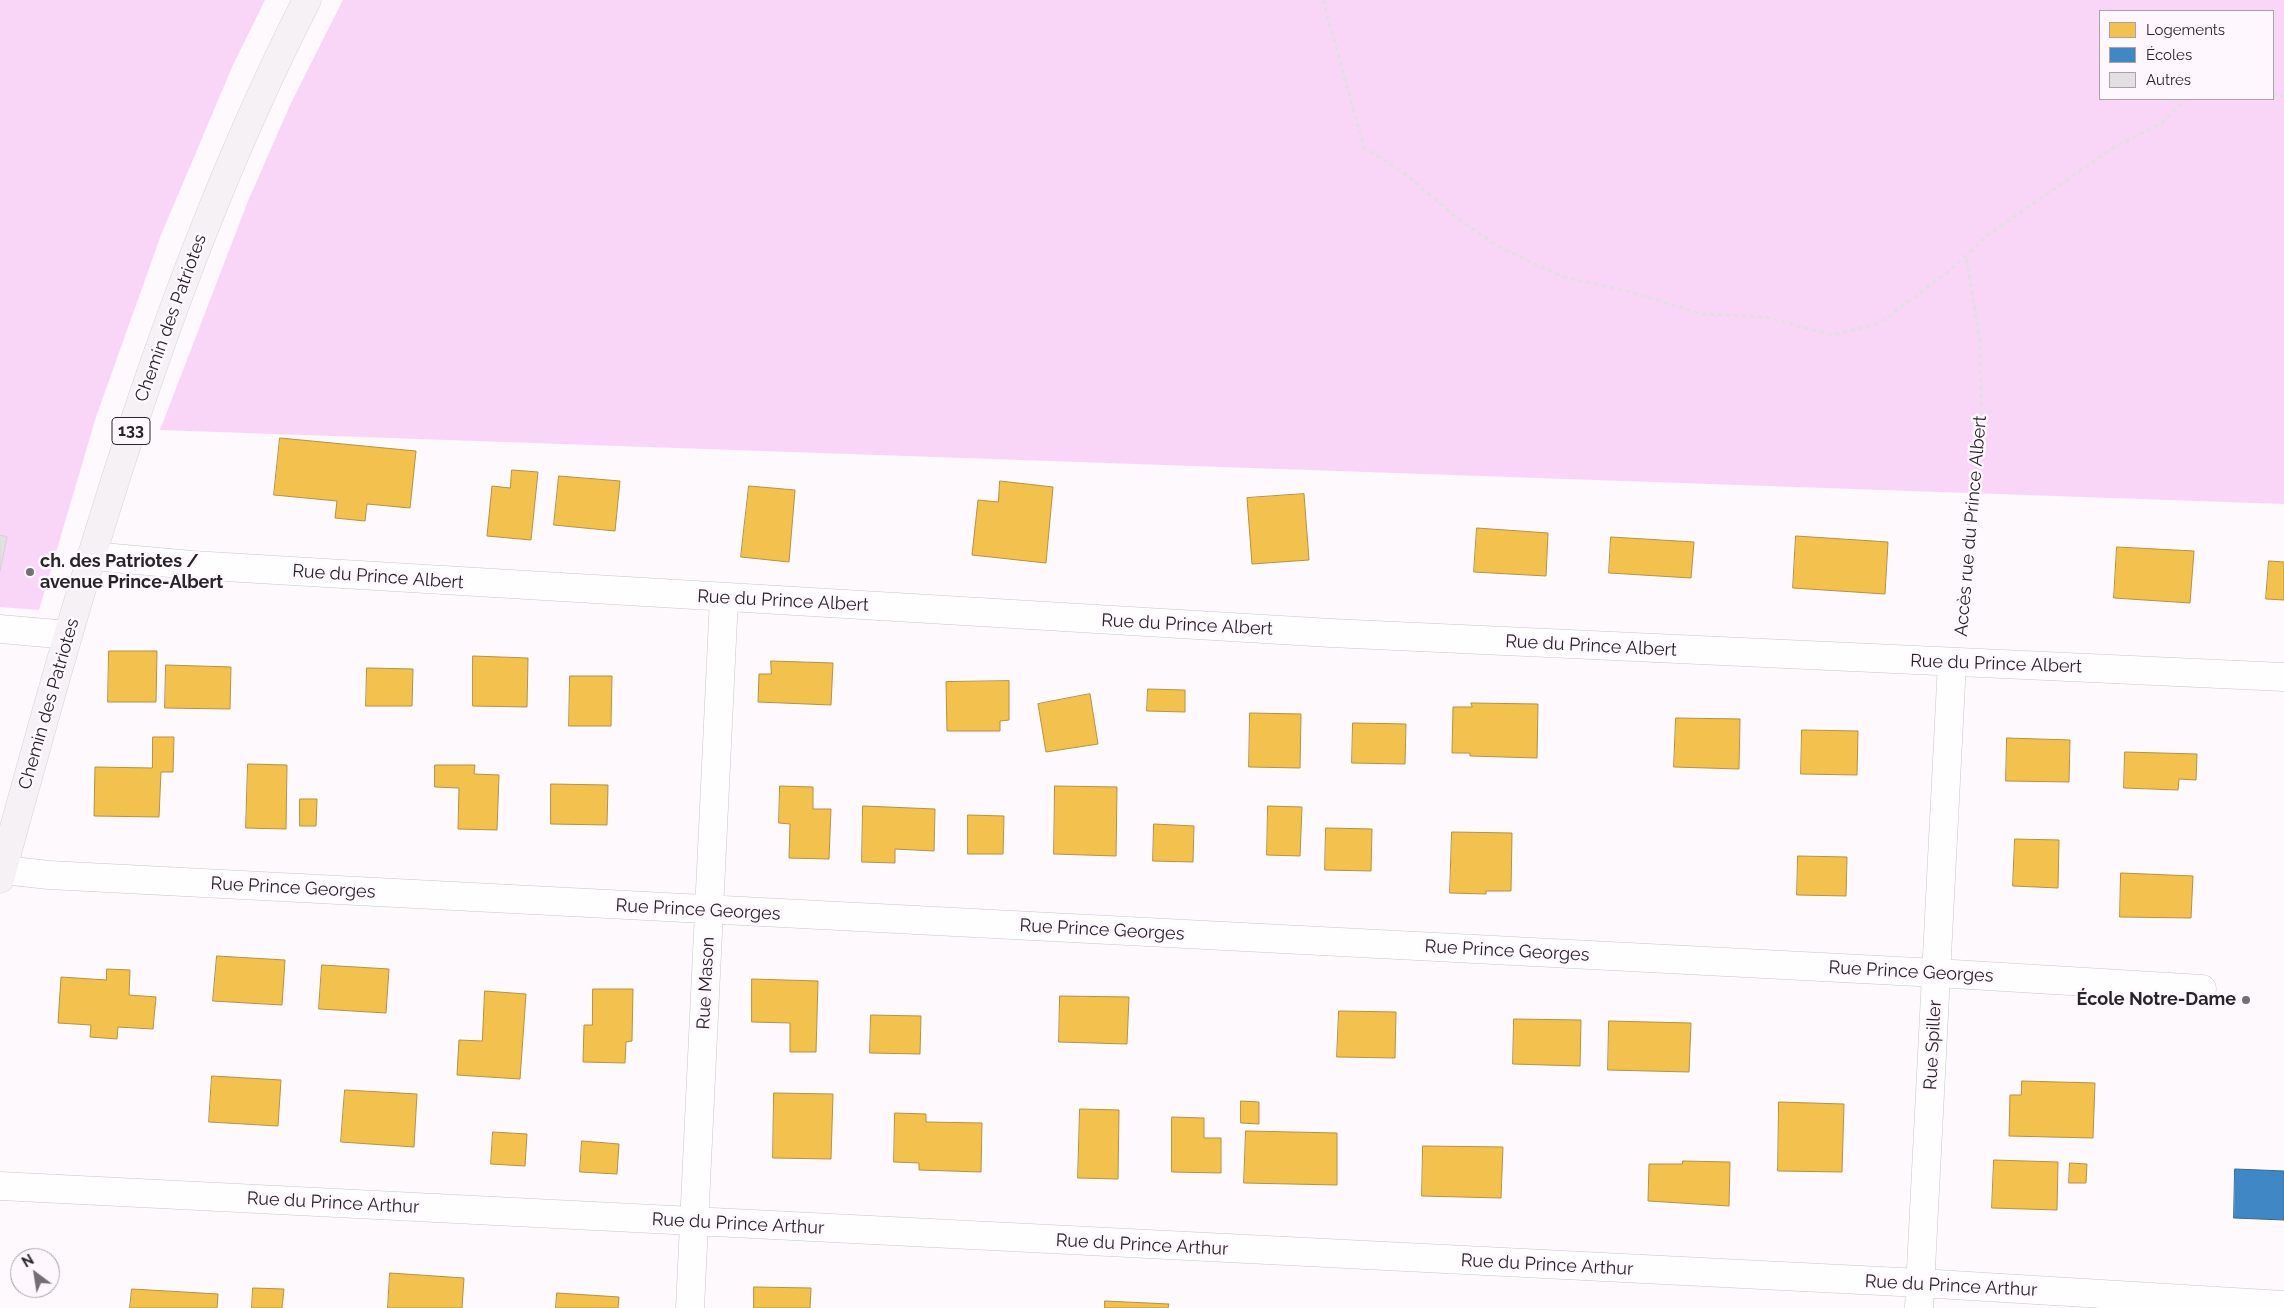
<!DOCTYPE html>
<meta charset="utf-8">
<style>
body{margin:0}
#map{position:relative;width:2284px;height:1308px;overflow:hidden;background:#fdf9fd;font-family:Raleway,sans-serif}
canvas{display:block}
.legend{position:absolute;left:2099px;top:10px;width:175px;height:90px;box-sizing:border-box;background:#fff7fe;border:1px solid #a9a3a8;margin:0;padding:6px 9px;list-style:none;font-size:15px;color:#282528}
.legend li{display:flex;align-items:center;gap:10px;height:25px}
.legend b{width:25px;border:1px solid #a9a3a8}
.north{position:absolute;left:10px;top:1248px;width:50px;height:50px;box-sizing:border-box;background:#fff7fe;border:1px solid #a9a3a8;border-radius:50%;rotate:329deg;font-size:14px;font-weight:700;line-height:20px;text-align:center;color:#282528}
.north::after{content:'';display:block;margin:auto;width:18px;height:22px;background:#736f73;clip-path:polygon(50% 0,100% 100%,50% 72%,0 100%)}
</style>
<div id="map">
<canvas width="2284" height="1308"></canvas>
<ul class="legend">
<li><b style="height:14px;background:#f2c14e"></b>Logements</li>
<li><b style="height:14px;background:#3f88c5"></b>Écoles</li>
<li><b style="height:14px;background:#e3e0e3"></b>Autres</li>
</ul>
<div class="north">N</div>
</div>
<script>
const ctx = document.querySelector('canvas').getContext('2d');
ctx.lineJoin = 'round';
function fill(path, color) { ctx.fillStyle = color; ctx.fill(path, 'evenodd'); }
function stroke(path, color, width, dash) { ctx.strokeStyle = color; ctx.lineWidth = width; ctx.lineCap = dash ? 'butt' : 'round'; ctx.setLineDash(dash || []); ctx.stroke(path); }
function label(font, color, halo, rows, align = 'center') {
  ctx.font = font + ' Raleway,sans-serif'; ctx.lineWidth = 5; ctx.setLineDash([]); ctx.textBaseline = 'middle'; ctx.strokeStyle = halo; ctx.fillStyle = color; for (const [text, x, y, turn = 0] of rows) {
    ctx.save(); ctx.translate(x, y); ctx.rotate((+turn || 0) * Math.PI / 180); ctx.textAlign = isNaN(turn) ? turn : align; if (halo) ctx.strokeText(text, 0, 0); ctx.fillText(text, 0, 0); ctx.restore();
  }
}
fill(new Path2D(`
 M0 0H265L233 65 161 235 96 417 39 610 0 607Z
 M343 0H2284V504L160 430 248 201 291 103ZM2100 11H2273V99H2100Z`), '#f9d6f8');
const homes = new Path2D(`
 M280 438 416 451 410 508 367 504 365 521 335 518 337 501 274 495Z
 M512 470 538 472 531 540 487 536 492 486 510 488Z
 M559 476 620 481 615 531 554 525Z
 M1000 481 1053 487 1046 563 972 555 978 500 998 502Z
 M749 486 795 490 789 562 741 557Z
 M1304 494 1309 560 1252 564 1247 498Z
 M1477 528 1548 533 1546 576 1474 572Z
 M1796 536 1888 542 1885 594 1793 588Z
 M1611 537 1694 542 1691 578 1609 573Z
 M2117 547 2194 551 2190 603 2114 598Z
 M2269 561 2284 562V600L2266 599Z
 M109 651H157L156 702H108Z
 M473 656 528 658 527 707 473 706Z
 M771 661 833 663 831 705 758 702 759 674H771Z
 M166 665 231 667 230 709 165 708Z
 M367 668 413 669 412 706H366Z
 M570 676H612L611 726H569Z
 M1009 681V720L1000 721V731H947L946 682Z
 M1148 689 1185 690V712L1147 711Z
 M1090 694 1098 744 1046 752 1038 704Z
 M1471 703 1538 704 1537 758 1470 756V753H1452L1453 707H1472Z
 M1250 713 1301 714 1300 768 1249 767Z
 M1676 718 1740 719 1739 769 1674 767Z
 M1353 723 1406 724 1405 764 1352 763Z
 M1802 730 1858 731 1857 775 1801 774Z
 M153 737H174L173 772H161L159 817 94 816 95 767 152 768Z
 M2007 738 2070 740 2069 782 2006 781Z
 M2125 752 2197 754 2196 780 2179 779 2178 790 2124 788Z
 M248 764 287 765 286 829 246 828Z
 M435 765H475L474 774 499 775 497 830 458 829 459 788 435 787Z
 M551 784 608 785 607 825 551 824Z
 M780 786 813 787V809H831L829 859 789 858 790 824 779 823Z
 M1055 786 1117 787 1116 856 1054 854Z
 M300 799H317L316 826H300Z
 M863 806 935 809 934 851 895 849V863L862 862Z
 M1268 806 1302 807 1300 856 1267 855Z
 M968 815 1004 816 1003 854H968Z
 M1154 824 1194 826 1193 862 1153 861Z
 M1326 828 1372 829 1371 871 1325 870Z
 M1452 832 1512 833 1511 891H1486V894L1450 893Z
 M2015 839 2059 840 2058 888 2013 886Z
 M1798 856 1847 857 1846 896 1797 895Z
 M2121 873 2193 876 2191 918 2120 917Z
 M217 956 285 960 282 1005 213 1001Z
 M322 965 389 969 386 1013 319 1009Z
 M107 969 130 970 129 995 156 997 153 1029 118 1027 117 1039 90 1037 91 1025 58 1023 61 977 106 980Z
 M752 979 818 981 816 1052H790V1023L752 1022Z
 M593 989H633L632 1041 626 1042 625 1063 583 1062 584 1025H592Z
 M485 991 526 994 520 1079 457 1075 459 1040 482 1041Z
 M1060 996 1129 997 1127 1044 1059 1042Z
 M1339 1011 1396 1012 1395 1058 1337 1057Z
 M871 1015 921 1016 920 1054 870 1053Z
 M1514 1019 1581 1020 1580 1066 1513 1064Z
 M1609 1021 1691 1023 1689 1072 1608 1070Z
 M212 1076 281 1080 278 1126 209 1122Z
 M2022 1081 2095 1083 2093 1138 2009 1136 2010 1095H2021Z
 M345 1090 417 1094 414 1147 341 1142Z
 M774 1093 833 1094 831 1159 773 1158Z
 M1241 1101 1259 1102V1124L1241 1123Z
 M1779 1102 1844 1104 1842 1172 1778 1171Z
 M1080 1109 1119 1110 1118 1179 1078 1178Z
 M895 1113 926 1114V1122L982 1123 981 1172 919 1170V1163L894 1162Z
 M1172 1117 1204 1118V1138H1221V1173L1172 1172Z
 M1246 1131 1337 1133V1185L1244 1183Z
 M493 1132 527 1134 525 1166 491 1164Z
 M582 1141 619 1144 617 1174 580 1172Z
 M1423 1146 1503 1147 1501 1198 1422 1196Z
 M1994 1160 2058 1162 2057 1210 1992 1208Z
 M1683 1161 1730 1162 1729 1206 1648 1201 1649 1164H1682Z
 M2070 1163 2087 1164 2086 1183H2069Z
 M390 1273 464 1278 462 1308H388Z
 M754 1287 811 1288 810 1308H754Z
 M253 1288 284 1289 282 1308H252Z
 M132 1289 218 1294 217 1308H130Z
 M557 1293 619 1297 618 1308H556Z
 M1105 1301 1169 1304 1168 1308H1105Z`);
fill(homes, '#f2c14e');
stroke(homes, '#b59243', 1);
const schools = new Path2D(`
 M2235 1169 2284 1171V1220L2234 1218Z`);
fill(schools, '#3f88c5');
stroke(schools, '#386a96', 1);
const building = new Path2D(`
 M0 535 7 537 0 571Z`);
fill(building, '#e3e0e3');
stroke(building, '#d4d1d4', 1);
const minor = new Path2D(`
 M91 556 192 565 1331 633 2284 677
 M0 629 68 635
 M3 870 49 875 1937 973 2202 989
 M0 1186 1920 1283 2284 1305
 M690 1308 724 598
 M1919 1308 1952 663`);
const primary = new Path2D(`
 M0 879C82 580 165 278 307 0`);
stroke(minor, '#c9c5c9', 29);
stroke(primary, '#d7d5d7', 29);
stroke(new Path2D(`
 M1323 0 1364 148 1403 172 1452 214 1497 246 1561 276 1630 292 1702 314 1765 317 1832 335 1878 324 1949 271 1988 235 2114 147 2162 123 2186 99
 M2273 94 2284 97
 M1961 629 1969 517 1982 439 1980 343 1966 256`), '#e1e0e1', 3, [4, 4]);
stroke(minor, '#fffeff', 28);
stroke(primary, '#f5f1f5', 28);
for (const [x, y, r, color] of [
 [30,572,5,"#736f73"],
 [2246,1000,5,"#736f73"]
]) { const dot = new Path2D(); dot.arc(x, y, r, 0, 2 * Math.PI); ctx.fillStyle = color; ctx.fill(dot); stroke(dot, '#fff7fe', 2); }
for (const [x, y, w] of [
 [131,431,38]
]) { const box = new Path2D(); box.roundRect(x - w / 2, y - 13.5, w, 27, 4); ctx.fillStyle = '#fff7fe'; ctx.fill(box); stroke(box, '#282528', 1); }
label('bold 16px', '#282528', null, [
 ["133",131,431]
]);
label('18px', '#282528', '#fff7fe', [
 ["Chemin des Patriotes",171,318,-70],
 ["Accès rue du Prince Albert",1971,526,-85],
 ["Rue du Prince Albert",378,577,4],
 ["Rue du Prince Albert",783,601,3],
 ["Rue du Prince Albert",1187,625,3],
 ["Rue du Prince Albert",1591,646,3],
 ["Rue du Prince Albert",1996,664,2],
 ["Chemin des Patriotes",49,704,-74],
 ["Rue Prince Georges",293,888,3],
 ["Rue Prince Georges",698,910,3],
 ["Rue Prince Georges",1102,930,3],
 ["Rue Prince Georges",1507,951,3],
 ["Rue Prince Georges",1911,972,3],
 ["Rue Mason",706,983,-87],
 ["Rue Spiller",1933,1045,-87],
 ["Rue du Prince Arthur",333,1203,3],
 ["Rue du Prince Arthur",738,1224,3],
 ["Rue du Prince Arthur",1142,1245,3],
 ["Rue du Prince Arthur",1547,1265,3],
 ["Rue du Prince Arthur",1951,1286,3]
]);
label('bold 18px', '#282528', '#fff7fe', [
 ["ch. des Patriotes /",40,562],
 ["avenue Prince-Albert",40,583],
 ["École Notre-Dame",2236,1000,"right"]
], 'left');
</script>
